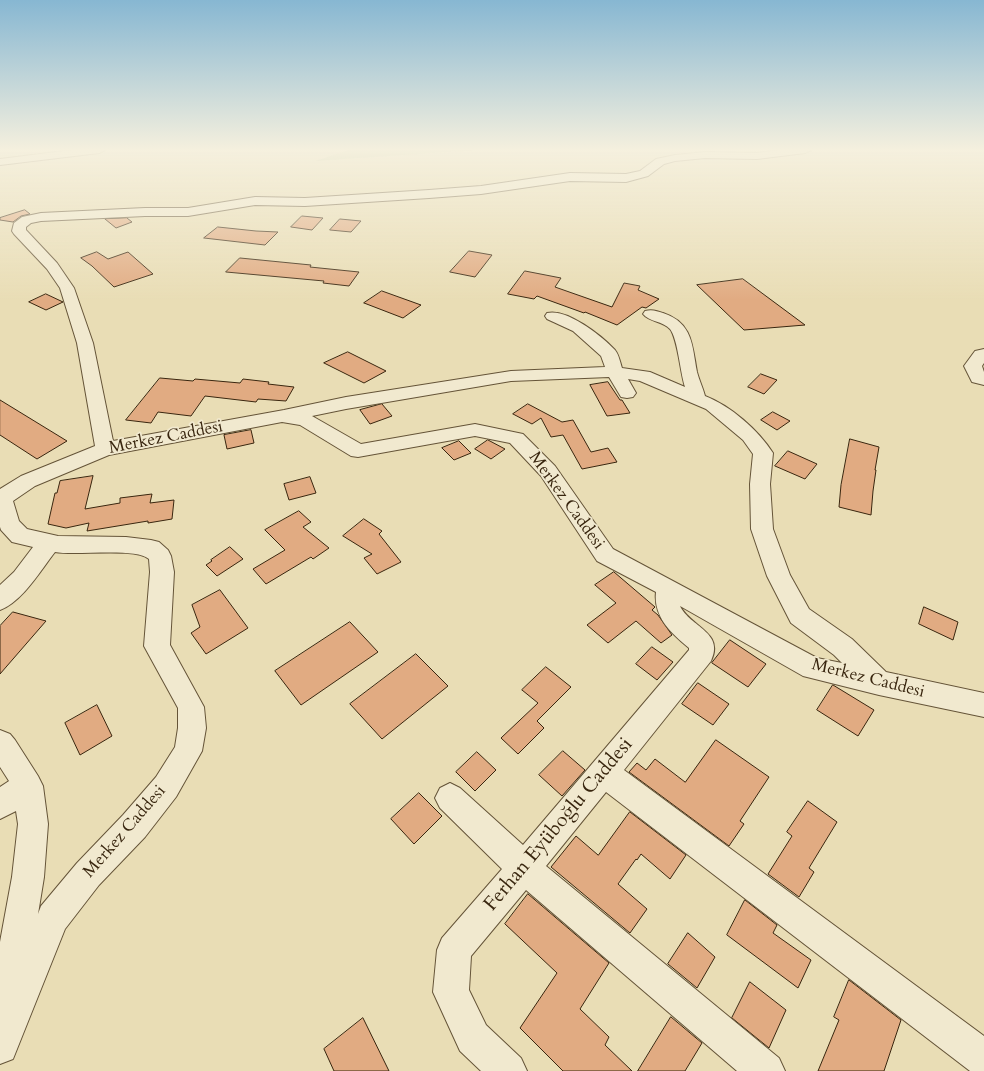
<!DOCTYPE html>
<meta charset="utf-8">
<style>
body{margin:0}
canvas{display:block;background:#e9ddb5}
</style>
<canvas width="984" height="1071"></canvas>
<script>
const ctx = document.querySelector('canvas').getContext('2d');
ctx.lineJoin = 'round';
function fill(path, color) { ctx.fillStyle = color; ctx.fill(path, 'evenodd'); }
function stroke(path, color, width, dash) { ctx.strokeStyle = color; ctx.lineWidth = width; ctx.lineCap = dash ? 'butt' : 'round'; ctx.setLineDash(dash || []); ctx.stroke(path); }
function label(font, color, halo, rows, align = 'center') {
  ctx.font = font + ' Cardo,serif'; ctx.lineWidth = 3.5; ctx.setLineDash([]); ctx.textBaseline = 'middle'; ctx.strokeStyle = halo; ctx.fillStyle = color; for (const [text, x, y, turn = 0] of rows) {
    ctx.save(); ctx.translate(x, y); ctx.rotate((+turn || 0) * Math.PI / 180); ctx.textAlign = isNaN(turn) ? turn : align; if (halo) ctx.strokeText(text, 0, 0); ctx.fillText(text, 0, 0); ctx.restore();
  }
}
fill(new Path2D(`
 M349 150H478L315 161Z`), '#b0c292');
const building = new Path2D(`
 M25 210 30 214 21 216 13 222 0 220V218Z
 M302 216 323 218 312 230 291 227Z
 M127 218 132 222 116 228 105 219Z
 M340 219 361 221 351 232 330 230Z
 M218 227 256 231 278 232 265 245 204 238Z
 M469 251 492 255 475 277 450 272Z
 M97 252 108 259 128 252 153 274 114 287 92 266 81 258Z
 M240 258 311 265 310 267 359 272 349 286 323 283 324 281 226 272Z
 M525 271 561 278 555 287 612 307 624 283 640 286 638 290 659 299 646 308 642 307 617 325 585 312 584 313 537 296 534 299 508 294Z
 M743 279 805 325 744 330 697 285Z
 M382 291 421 305 403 318 364 303Z
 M46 294 63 302 46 310 29 302Z
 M348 352 386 371 364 383 324 363Z
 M761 374 777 380 764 394 748 387Z
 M160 378 193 381 195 379 240 383 243 379 269 382 268 384 294 387 286 401 258 399 256 402 205 396 191 416 158 412 151 423 126 420Z
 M608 382 620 400H622L630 413 607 416 590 385Z
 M0 400 67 441 37 459 0 435Z
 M382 404 392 416 370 424 360 410Z
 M528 404 562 422 573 420 591 452 608 448 617 462 582 469 563 435 551 437 541 418 532 424 513 414Z
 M773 412 790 421 777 430 761 420Z
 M251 430 254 443 227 449 224 435Z
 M850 439 879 447 875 470H876L873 491 871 515 839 507 841 485Z
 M488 440 505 449 491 459 475 449Z
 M459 441 471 453 454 460 442 448Z
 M788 451 817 464 805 479 775 466Z
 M93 476 85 509 120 503V498L152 494 150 503 174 500 172 519 148 523V521L87 531 89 523 66 528 48 524 55 493H57L60 481Z
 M310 477 316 493 289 500 284 484Z
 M299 511 311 522 303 527 329 548 313 559 311 557 266 584 253 569 285 550 265 530Z
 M364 519 382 531 379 534 401 562 377 574 364 558 372 554 343 536Z
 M230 547 243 559 217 576 206 565 212 561 211 560Z
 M614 572 655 607 652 610 658 615 672 635 661 643 636 621 608 643 587 625 616 603 595 585Z
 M220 590 248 628 206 654 191 633 200 627 192 605Z
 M924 607 958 622 953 640 919 624Z
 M13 612 46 621 0 674V626Z
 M350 622 378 652 301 705 275 671Z
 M730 640 766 664 748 687 712 663Z
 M652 647 673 662 657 680 636 664Z
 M416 654 448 686 382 739 350 704Z
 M546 667 571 687 537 721 544 728 518 754 501 738 538 703 522 690Z
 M698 683 729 704 713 725 682 704Z
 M833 685 874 710 858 736 817 710Z
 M97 705 112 736 80 755 65 723Z
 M716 740 769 777 740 821 744 824 729 846 629 772 637 763 646 770 655 759 685 782Z
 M563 751 585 770 562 796 539 775Z
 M477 752 496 770 475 791 456 772Z
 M419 793 442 816 414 844 391 819Z
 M808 801 837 822 809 868 814 872 799 897 768 874 792 836 787 832Z
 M630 812 686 855 670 879 641 854 637 860 636 859 618 884 647 909 630 933 551 867 576 836 598 855Z
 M528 894 609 963 580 1009 609 1037 605 1045 632 1071H563L520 1028 557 973 505 924Z
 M745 900 777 925 773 933 811 960 798 988 727 935Z
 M688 933 715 957 697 988 668 964Z
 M849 980 901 1020 884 1071H818L839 1020 834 1017Z
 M750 982 786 1010 769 1048 732 1018Z
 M671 1017 702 1043 685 1071H638Z
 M363 1018 389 1071H334L324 1049Z`);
fill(building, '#e1ab82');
stroke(building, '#39260f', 1);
const minor = new Path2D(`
 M72 150H105L99 153 0 165V159Z
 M779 150H811L805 153 757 159 705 158 675 161 664 164 648 176 626 182 570 181 481 194 429 198 305 206 255 205 188 216H145L41 221 31 223 26 227V230L57 263 74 288 93 343 113 441 284 410 346 397 511 371 605 367 601 356 573 331 547 319 545 316 547 313C567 308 602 336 615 350 619 355 620 362 622 368L650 372 685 387C680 372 678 339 670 329 663 321 649 322 643 314L645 311C652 309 657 311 663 313 693 323 692 345 697 372 699 380 703 388 705 396 731 406 758 430 773 453L770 484 773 529 790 575 809 609 852 639 886 672 984 693V717L879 695 803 676 680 606C690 627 725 632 711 661L624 770 984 1036V1071H970L606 792 546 866 779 1058 785 1071H737L526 890 471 956 469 990 486 1025 521 1058 527 1071H481L460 1051 433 992 437 950 442 938 502 869 440 808 435 798 440 788 450 783 460 788 523 845 689 650V648C672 634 653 617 656 592L597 561 541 476 510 443 475 436 358 457 351 456 300 425 282 422 109 455 35 486 13 501 19 521 27 529 58 536 126 537 151 540 159 542 168 550 171 556 174 572 170 645 204 707 206 728 202 751 176 797 145 837 99 885 65 929 13 1059 0 1064V942L12 877 18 824 16 811 0 819V787L9 781 0 767V730L10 734 15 740 38 776 43 786 48 824 44 877 38 914 41 906 77 863 123 815 156 777 175 747 178 728V708L144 646 150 572 149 559C135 547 76 556 55 552 41 570 22 602 0 610V585L14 572 33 547 12 542 1 530 0 527V489L21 476 95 446 77 343 60 288 47 269 14 234 12 231 14 223 22 217 41 213 145 208H188L255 197 305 198 429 190 481 186 570 173 626 174 640 171 656 159 675 155 705 152 757 153ZM609 377 621 397 627 398 633 397 636 393 628 379 640 381 706 409 743 440 753 454 750 484 751 529 767 576 791 623 834 655 842 663 817 658 613 549 555 466 523 434 475 424 361 444 312 416 346 409 511 381Z
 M984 349V363L982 366 984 372V385L972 382 964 366 975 351Z`);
stroke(minor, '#655438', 2);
fill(minor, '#f1e9cf');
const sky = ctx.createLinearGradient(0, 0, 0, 300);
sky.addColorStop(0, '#87b7d2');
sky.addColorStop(0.5, '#f5f0de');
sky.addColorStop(1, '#f5f0de00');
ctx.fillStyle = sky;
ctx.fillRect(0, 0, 984, 300);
label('17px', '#39260f', '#f1e9cf', [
 ["Merkez Caddesi",166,438,-11],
 ["Merkez Caddesi",566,501,54],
 ["Merkez Caddesi",868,679,14],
 ["Merkez Caddesi",125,832,-49]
]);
label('20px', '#39260f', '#f1e9cf', [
 ["Ferhan Eyüboğlu Caddesi",559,825,-50]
]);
</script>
